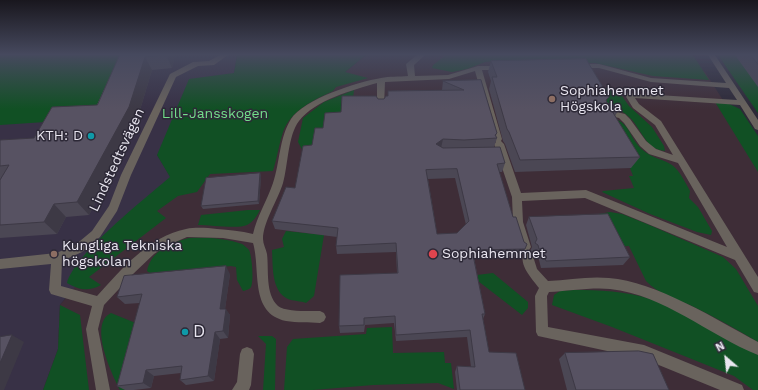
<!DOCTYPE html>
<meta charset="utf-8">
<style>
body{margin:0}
#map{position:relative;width:758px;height:390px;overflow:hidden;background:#2d2937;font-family:"Work Sans",sans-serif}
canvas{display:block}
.north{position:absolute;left:706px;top:338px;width:40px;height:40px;-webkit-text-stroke:3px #2d2937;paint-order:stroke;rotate:332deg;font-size:11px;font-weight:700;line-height:16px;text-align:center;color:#e9e6f0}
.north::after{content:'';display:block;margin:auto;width:14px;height:18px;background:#e9e6f0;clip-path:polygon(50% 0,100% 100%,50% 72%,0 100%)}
</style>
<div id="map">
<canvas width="758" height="390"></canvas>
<div class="north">N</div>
</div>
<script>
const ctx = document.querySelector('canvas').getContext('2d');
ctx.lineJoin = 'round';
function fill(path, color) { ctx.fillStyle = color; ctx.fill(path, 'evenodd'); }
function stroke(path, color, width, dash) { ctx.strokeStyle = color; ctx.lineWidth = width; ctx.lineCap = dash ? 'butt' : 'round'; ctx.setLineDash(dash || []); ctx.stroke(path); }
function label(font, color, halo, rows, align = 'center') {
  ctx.font = font + ' "Work Sans",sans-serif'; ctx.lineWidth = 3; ctx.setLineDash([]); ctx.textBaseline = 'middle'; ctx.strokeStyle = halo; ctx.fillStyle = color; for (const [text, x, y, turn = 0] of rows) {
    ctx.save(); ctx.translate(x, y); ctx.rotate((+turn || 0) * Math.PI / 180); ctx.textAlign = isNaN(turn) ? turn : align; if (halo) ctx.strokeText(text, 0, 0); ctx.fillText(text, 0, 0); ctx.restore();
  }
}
fill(new Path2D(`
 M0 55H237L234 73 157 155 179 191 68 295 60 305 58 349 43 390H0Z`), '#383146');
fill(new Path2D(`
 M366 55H653L705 72 758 155V390H43L58 349 60 305 75 287 140 221 261 125 348 70Z`), '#3e2d37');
fill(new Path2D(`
 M0 55H133L106 118 0 125Z
 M237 55H366L345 72 368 78 336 87 333 91C314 100 291 110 283 132 279 144 277 158 273 171L210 174 197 192 178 196 157 211 166 218 89 277 101 285C88 292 80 290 67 283 75 253 146 198 170 177L157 155 189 79 234 73Z
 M446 55H693L709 80 653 76 595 63H544L494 61 485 62 467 69 452 72 432 68 433 65Z
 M718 55H758V113Z
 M590 83 605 88H608L622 96 629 106 652 127 664 146 665 151C638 149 642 112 610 108Z
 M354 90 352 106 314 155H305L298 142 303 118 324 102Z
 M715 102 727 103 740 109 758 136V172Z
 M607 116C634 123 626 136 644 151 652 158 663 159 672 165 680 171 685 182 690 191L689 198 698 207 712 231 711 235 697 232 650 214 602 192 603 191 634 188 629 176H633L630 168H631Z
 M248 210H260C257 216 253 222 247 225 239 229 210 225 198 225L201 215Z
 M610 212 622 214 647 224 723 257 736 269 758 306V342C736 329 715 317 692 306 677 299 658 294 646 281L629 246 614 247 599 214Z
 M286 231 324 235 314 296 306 303C301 301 293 301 288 299 271 291 273 266 272 250L284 247 282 239Z
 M189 238C205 237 226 238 242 244 244 245 247 248 249 250 252 256 254 282 251 287 249 290 246 290 243 291L237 280 236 267 231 266 150 273 147 271C151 251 170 243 189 238Z
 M493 273 528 302V308L522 315 478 281 477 275Z
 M574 290C599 290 626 291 650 299 686 311 724 337 758 355V390H753L734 376 612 327 552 305 554 295 560 291Z
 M60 305 80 315 89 390H43L58 349Z
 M111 313 143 326 126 390H120C112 374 88 324 111 313Z
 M392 327 393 353 444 352 445 363H451L454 389 438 383 373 385 313 390H284L287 347 293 339 366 334 367 328Z
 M258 336H272L276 339 275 390H263L266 344Z`), '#115024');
fill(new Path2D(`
 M220 55H228L214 65 198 66 176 77 131 175 117 211 100 237 82 252 62 261 61 286 97 296C122 269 148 237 186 229 196 227 207 228 217 229 229 230 241 231 253 234 257 216 267 201 273 183 280 163 279 138 291 119 304 99 357 82 381 78 389 76 399 77 408 76L406 64 417 55H425L414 65 415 76 448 75 478 66H506L507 68 503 70H482L502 139 501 141 504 144 521 193 586 190 727 247 678 163 649 154 640 146 624 123 619 118 602 114 601 112 605 109 625 114 630 119 646 141 656 149 673 155 655 125 633 108 625 95 626 93 737 100 729 88 651 82 599 68H577L573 66 577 64H599L651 78 726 83 708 55H715L758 120V130L755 129 740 105 635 98 639 104 661 121 758 277V293L754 292 735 260 585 198 522 201 523 222 531 247 529 250 525 252 521 250 513 222 512 197 494 144 496 142 494 139 475 71 449 79 385 82 384 107H378L377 105V83C353 90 315 100 299 121 288 135 288 165 283 183 278 200 263 222 263 239 263 244 266 249 267 254 269 270 265 294 278 306 285 312 310 311 320 311L324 313 326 317 324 321 320 323C309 322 297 323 286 321 249 313 261 270 253 243L223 238 187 237 166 246 154 254 132 275 104 305 98 329 110 390H96L86 329 92 306 51 294 49 290 51 264 0 269V259L56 253 74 246 92 231 109 206 121 175 170 74 193 62 209 61Z
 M528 251 532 253 537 269 548 281C568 280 589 276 609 278 655 281 717 320 758 342V355C708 335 665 295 610 289 594 287 566 291 549 292L547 296 548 327 644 345 742 385 744 390H720L644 359 538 336 536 332 535 296 539 288C532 279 518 264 524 253Z
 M247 347 252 349 254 354 251 385 249 390H232L237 382 240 354 242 349Z`), '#69635d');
fill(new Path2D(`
 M120 55H175L172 68 152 70 137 120 89 215 66 217 57 234 0 238V140L34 138 97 105Z
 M735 55H758V87Z
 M491 61 607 102 618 111 615 116 640 157 631 168 515 172 505 144 503 141 489 89 491 81 488 72Z
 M481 80 497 133 496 136 497 138 494 147 505 163 502 172H499L513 217 525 249 521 257 474 258 485 314 483 319 489 352 525 390H457L455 372 457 366 471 367 467 337 396 341 394 323 365 325 364 332 340 333 339 326 397 273 396 252 337 254 336 246 337 237 275 229 272 221 295 188 312 145 323 128 341 112 378 99H384L388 96V91L442 90 443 81ZM455 178 466 225 457 233 437 234 428 179Z
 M260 173 261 177 259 204 203 209 201 206Z
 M529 217 630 257 623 265 541 268 538 256 535 257 533 253 530 251 532 247 526 225Z
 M230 274 225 309 230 315 228 338 220 339 214 381 186 385 180 380 181 373 154 376 151 388 134 390H125L117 386 140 303 125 304 117 297Z
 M565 353 669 390H567L559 359Z`), '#4b4754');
fill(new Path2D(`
 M166 55H175L172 68Z
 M145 57 152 70 137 120 89 215 77 202Z
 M443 139 441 148 436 144Z
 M260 173 261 177 259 204 258 201Z
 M54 204 66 217 57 234 44 222Z
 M226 266 230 274 224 316 220 309Z
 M226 309 230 315 228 338 223 331Z
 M215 332 220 339 214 381 208 376Z
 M12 335 24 342 4 390H0V363Z
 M146 370 154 376 151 388 143 383Z`), '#3d3945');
const building = new Path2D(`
 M120 55H166L145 57 129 107 77 202 54 204 44 222 0 225V180L9 165 0 166V140L34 138 52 107 97 105Z
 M751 55H758V64Z
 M586 59 609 97 606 100 607 103 614 105 618 111H612L640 157 520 160 509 132 507 129 492 77H497L491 61Z
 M481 80 497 133 495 135 497 138 464 140 443 139 436 144 443 148 500 147 505 163 497 164 513 217H516L524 242 527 244 525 249 472 250 485 314H482L489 352 516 353 525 390H460L457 366 475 367 470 330 396 335 395 316 364 318V325L339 326 340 275 398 273 396 243 336 246 338 228 272 221 286 187 295 188 303 146 312 145 315 128H323L325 113 341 112 342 96H376L378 99H384L386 96H388V91L464 90 443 81ZM457 169 469 221 457 233 437 234 426 170Z
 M260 173 258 201 201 206 206 178Z
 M608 214 630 257 546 261 542 249H539L538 245 535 243 537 239 529 217Z
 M226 266 220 309H226L223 331 215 332 208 376 180 380 182 366 146 370 143 383 117 386 142 294 117 297 124 276Z
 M12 335 0 363V337Z
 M639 351 653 354 669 390H576L565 353Z`);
fill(building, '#575262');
stroke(building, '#3d3945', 1);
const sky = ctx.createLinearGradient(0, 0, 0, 109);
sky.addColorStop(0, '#19171e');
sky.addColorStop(0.5, '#46495e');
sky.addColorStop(1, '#46495e00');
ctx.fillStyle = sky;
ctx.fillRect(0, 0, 758, 109);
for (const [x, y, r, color] of [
 [552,99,4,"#8d6e63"],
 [91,136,4,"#0f9aa8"],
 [54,254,4,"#8d6e63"],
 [433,254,5,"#e0444e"],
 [185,332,4,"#0f9aa8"]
]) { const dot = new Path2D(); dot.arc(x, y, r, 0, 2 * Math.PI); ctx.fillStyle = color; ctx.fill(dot); stroke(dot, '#2d2937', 1.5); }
label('14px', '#e9e6f0', '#2d2937', [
 ["Sophiahemmet",560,91],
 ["Högskola",560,107],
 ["KTH: D",83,136,"right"],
 ["Kungliga Tekniska",62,246],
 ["högskolan",62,262],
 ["Sophiahemmet",442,254]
], 'left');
label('14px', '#73df8b', '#2d2937', [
 ["Lill-Jansskogen",215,114]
]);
label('14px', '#e9e6f0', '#2d2937', [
 ["Lindstedtsvägen",117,160,-65]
]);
label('17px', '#e9e6f0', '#2d2937', [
 ["D",193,332]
], 'left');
</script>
